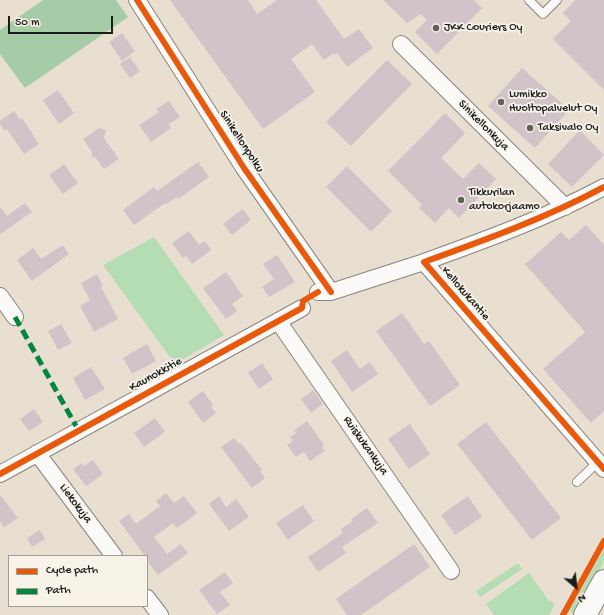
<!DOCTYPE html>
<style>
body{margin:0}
#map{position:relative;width:604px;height:615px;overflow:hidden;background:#e8dfd1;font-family:"Gochi Hand",sans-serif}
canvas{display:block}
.legend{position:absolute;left:8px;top:555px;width:140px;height:52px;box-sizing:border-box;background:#f7f3e8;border:1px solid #9f9d96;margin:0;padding:5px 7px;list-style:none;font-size:12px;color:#1c1c1c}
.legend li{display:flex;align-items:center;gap:8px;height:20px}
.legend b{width:20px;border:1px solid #9f9d96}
.north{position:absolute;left:556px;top:567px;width:40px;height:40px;-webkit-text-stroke:3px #f7f3e8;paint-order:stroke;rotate:152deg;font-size:11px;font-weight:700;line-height:16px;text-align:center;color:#1c1c1c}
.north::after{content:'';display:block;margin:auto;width:14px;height:18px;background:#1c1c1c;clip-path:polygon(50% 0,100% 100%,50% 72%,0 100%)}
.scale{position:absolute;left:8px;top:16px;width:105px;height:18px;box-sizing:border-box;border:2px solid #1c1c1c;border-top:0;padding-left:5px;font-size:12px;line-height:14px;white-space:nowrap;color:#1c1c1c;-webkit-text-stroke:3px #f7f3e8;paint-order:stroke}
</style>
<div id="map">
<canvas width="604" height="615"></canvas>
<ul class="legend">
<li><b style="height:5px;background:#e8590c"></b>Cycle path</li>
<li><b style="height:5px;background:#00873e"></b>Path</li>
</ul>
<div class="north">N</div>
<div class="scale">50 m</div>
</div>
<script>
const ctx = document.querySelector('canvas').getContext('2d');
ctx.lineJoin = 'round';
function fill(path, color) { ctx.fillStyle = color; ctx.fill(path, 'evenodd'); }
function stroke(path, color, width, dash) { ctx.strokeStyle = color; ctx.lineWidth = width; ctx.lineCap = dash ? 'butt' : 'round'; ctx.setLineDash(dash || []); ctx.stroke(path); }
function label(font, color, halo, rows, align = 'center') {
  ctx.font = font + ' "Gochi Hand",sans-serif'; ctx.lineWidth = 3.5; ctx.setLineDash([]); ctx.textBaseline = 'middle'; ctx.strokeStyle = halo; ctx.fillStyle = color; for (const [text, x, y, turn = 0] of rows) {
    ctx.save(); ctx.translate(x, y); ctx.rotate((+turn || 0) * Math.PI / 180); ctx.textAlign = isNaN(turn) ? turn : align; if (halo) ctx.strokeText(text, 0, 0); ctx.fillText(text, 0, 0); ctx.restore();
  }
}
fill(new Path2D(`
 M154 237 224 335 175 364 103 265Z
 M604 549V561L575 615 569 611Z
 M518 563 522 569 480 597 476 591Z
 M529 573 549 601 553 602 554 606 549 615H494L486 604Z`), '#b4ddb4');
fill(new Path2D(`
 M43 0H116L128 17 25 88 0 54V30Z`), '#a5cca7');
fill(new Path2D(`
 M170 0H248L257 14 277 0H316L344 39 359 29 373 48 347 67 337 53 334 55V53L324 60 312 44 291 59 315 92 263 129Z
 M383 0H474L482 8 437 54 415 32 427 20 421 14 407 23Z
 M575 0H604V90L553 39 571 21 563 13Z
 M122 33 135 51 122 61 109 42Z
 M130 57 140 71 130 78 120 64Z
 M387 60 412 84 351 146 326 122Z
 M522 68 569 110 535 148 488 106Z
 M58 90 74 113 59 124 43 100Z
 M169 101 180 117 169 124 171 128 151 142 139 125 159 112 156 109Z
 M14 111 20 120 22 118 39 144 24 154 7 129 5 131 0 124V121Z
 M445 113 465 133 441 158 463 179 479 163 496 179 459 218 449 208 435 223 419 208 422 205 388 171Z
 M99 128 106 130 104 138 119 159 104 169 96 158 92 157V152L83 139Z
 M580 130 604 155 572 187 548 164Z
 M198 162 209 177 178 199 177 197 166 204 165 203 134 225 123 210 154 187 157 191Z
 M64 164 78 183 63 194 49 175Z
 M347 166 392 211 371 232 326 187Z
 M25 203 32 212 0 234V207L7 216Z
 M243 209 251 220 232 235 223 224Z
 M586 225 604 245V411L591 423 543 369 585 332 525 264 561 232 569 240Z
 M189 231 199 245 205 241 211 250 192 264 186 256 183 258 172 243Z
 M63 245 69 254 32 281 17 260 33 248 41 259Z
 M277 255 295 282 269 297 262 287 274 279 263 264Z
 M226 272 243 296 232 304 237 311 226 319 203 288Z
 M97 274 103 286 101 287 118 319 94 332 80 306 90 300 81 283Z
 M402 313 424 344 429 341 460 385 430 406 376 331Z
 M61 324 72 343 58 350 48 331Z
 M147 344 156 361 132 374 123 358Z
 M347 350 360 369 370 362 378 374 352 392 331 361Z
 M262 363 273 379 259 389 248 373Z
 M91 367 105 389 85 400 73 378Z
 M313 390 323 404 311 413 301 399Z
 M203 391 213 405 211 407 216 413 203 423 188 402Z
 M34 409 43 422 29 431 20 419Z
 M155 418 165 432 144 447 134 433Z
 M307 421 324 445 322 447 325 451 310 461 304 452 296 457 287 445 293 441 290 437 296 433 294 430Z
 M486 422 561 518 532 540 457 444Z
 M410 424 430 454 409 469 388 439Z
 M234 438 239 444 241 443 262 470 260 471 265 478 252 488 221 447Z
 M93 460 103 474 86 486 73 469 82 463 84 466Z
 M166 493 174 503 184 496 197 513 177 528 173 523 154 537 167 554 181 544 188 553 158 575 149 563 147 556H145L119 521 129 514 136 524 160 506 156 501Z
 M0 495 18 518 4 527 0 521Z
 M219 496 226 507 236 499 249 517 229 531 209 504Z
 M468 496 482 517 455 535 441 515Z
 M303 505 314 521 288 540 276 523Z
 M367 508 378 523 342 547 346 553 318 572 308 557 343 533 341 529 353 521 351 519Z
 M40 530 45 539 32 547 27 538Z
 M414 544 430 567 361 615H347L336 599Z
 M225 572 233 583 220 592 230 605 217 614 199 590Z`), '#d1c4c9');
const service = new Path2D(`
 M529 0 543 14 557 0
 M577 482 598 462`);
const minor = new Path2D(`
 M137 0 244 168 331 292
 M401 44 565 207
 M604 187C546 218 485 240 424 262L604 469
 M318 292H331L424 262
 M0 296 15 317
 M278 321 451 571
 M37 453 114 556
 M0 474 302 308
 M147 598 160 615`);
const secondary = new Path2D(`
 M585 615 604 581`);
stroke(service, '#88847d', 10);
stroke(minor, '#88847d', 18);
stroke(secondary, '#88847d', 24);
stroke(service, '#fcfaf8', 8);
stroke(minor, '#fcfaf8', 16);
stroke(secondary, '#fcfaf8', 22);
stroke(new Path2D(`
 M15 317 76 426`), '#00873e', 5, [10, 5]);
stroke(new Path2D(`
 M137 0 244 168 331 292
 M604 187C546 218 485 240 424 262L604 469
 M0 474 302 308 303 301 318 292
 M563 615 604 541`), '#e8590c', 6);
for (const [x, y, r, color] of [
 [436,28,4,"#63605b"],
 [501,102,4,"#63605b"],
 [530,128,4,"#63605b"],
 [461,200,4,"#63605b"]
]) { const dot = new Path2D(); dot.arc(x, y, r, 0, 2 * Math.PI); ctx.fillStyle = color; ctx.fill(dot); stroke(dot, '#f7f3e8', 1.5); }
label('12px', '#1c1c1c', '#f7f3e8', [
 ["JKK Couriers Oy",444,28],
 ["Lumikko",509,95],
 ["Huoltopalvelut Oy",509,109],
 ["Taksivalo Oy",538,128],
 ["Tikkurilan",469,193],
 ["autokorjaamo",469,207]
], 'left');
label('12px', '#1c1c1c', '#f7f3e8', [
 ["Sinikellonkuja",483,126,45],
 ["Sinikellonpolku",241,142,57],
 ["Kellokukantie",465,294,49],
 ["Kaunokkitie",156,375,-29],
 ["Ruiskukankuja",365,446,55],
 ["Liekokuja",75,504,53]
]);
</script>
